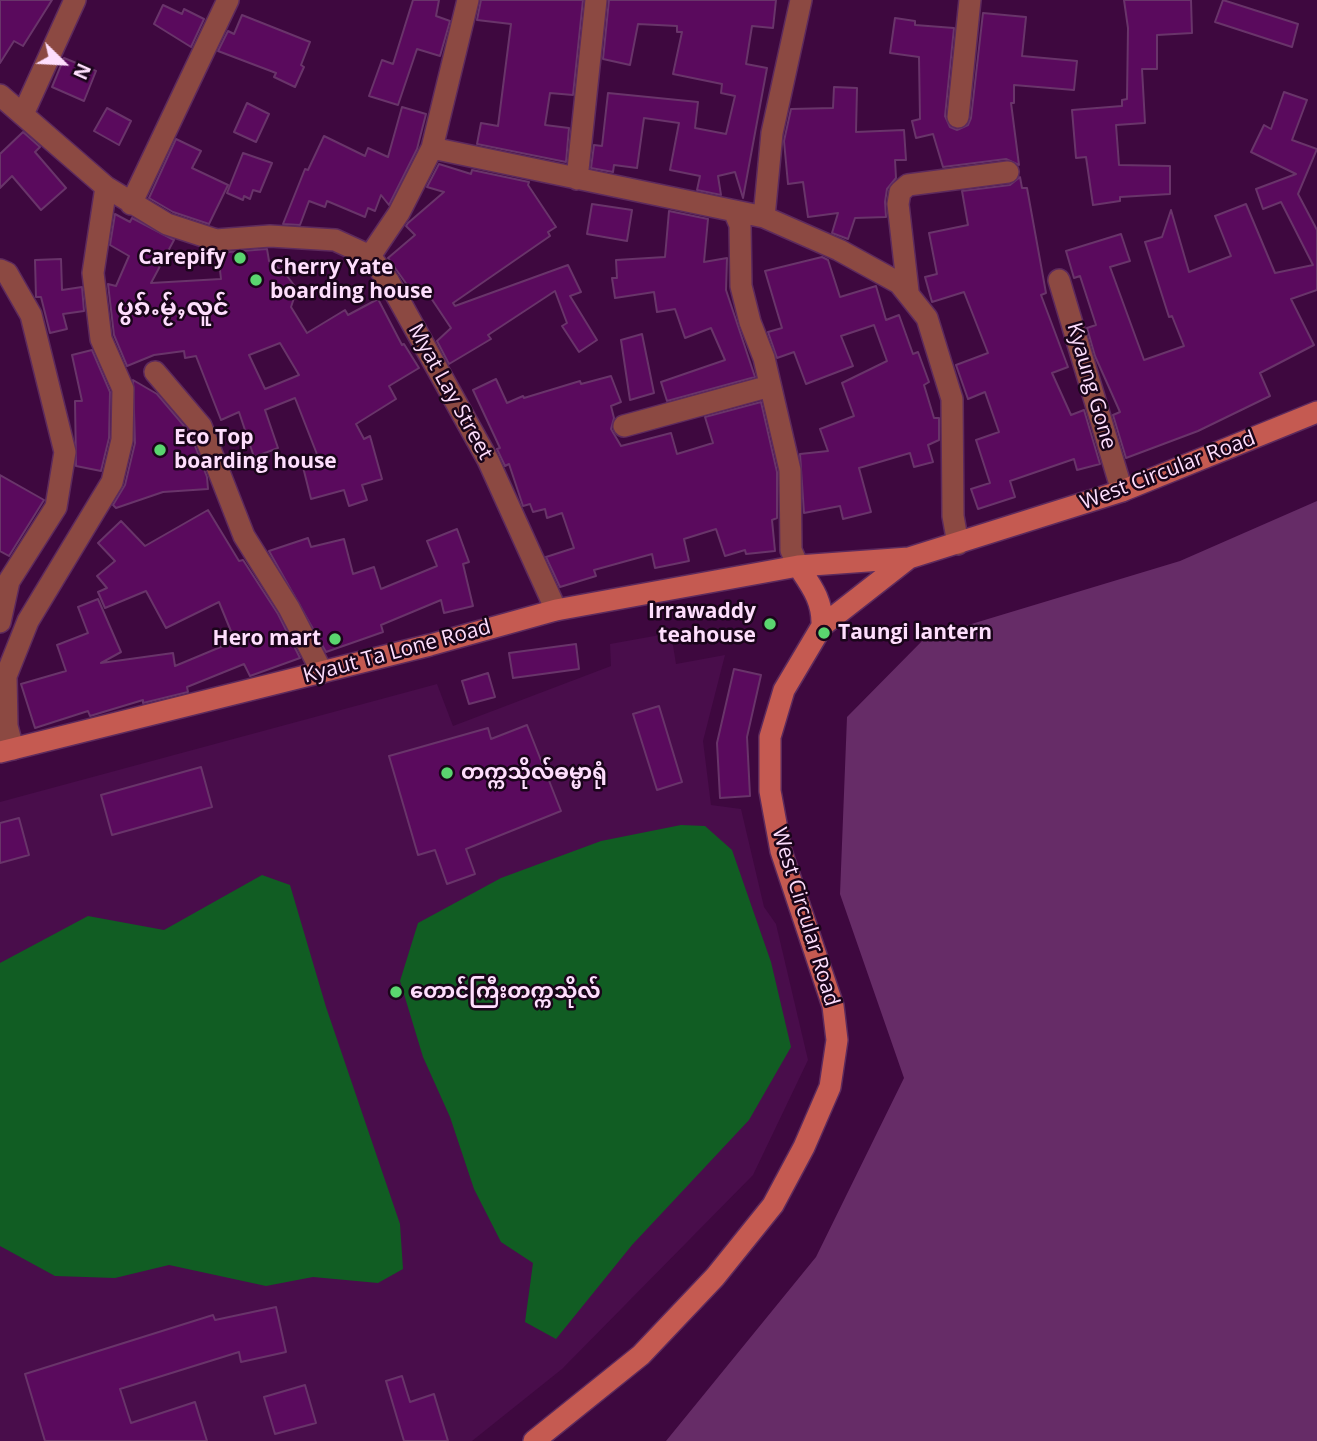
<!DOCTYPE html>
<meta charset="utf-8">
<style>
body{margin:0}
#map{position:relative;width:1317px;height:1441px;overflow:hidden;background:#3e083f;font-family:"Open Sans",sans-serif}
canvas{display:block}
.north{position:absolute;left:28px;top:28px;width:70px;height:70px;-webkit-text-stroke:5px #1a051a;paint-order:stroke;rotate:114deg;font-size:19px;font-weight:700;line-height:28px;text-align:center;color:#fedefd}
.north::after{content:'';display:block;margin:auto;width:24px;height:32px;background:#fedefd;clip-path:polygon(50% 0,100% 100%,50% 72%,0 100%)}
</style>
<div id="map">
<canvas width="1317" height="1441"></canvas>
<div class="north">N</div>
</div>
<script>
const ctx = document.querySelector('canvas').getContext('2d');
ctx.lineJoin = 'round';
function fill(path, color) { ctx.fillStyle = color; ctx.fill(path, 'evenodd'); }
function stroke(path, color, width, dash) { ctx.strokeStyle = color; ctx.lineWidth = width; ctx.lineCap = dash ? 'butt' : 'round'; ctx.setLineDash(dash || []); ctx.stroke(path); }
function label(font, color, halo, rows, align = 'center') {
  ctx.font = font + ' "Open Sans","Noto Sans Myanmar",sans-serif'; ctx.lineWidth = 5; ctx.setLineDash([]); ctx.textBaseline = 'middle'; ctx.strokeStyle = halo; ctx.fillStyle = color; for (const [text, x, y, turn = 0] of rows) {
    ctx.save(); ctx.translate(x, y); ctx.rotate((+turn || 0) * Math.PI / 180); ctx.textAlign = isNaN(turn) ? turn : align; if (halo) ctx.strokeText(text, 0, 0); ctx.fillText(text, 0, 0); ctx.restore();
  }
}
fill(new Path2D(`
 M671 633 676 664 725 655 703 741 711 805 741 809 764 907 776 924 808 1060 753 1175 562 1369 472 1441H0V802L437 684 453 726 611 666 610 644Z`), '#490d4b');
fill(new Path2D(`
 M1317 501V1441H666L816 1257 904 1078 840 894 847 717 925 638 1180 561Z`), '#662c67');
fill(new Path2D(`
 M681 825 705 826 732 850 771 962 791 1047 749 1120 632 1245 556 1339 525 1322 533 1263 501 1242 474 1189 450 1117 423 1057 400 981 418 923 501 878 601 841Z
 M262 875 290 885 326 1007 400 1224 403 1269 378 1283 313 1277 266 1286 169 1265 115 1278 55 1276 0 1246V963L88 916 164 930Z`), '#115d23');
const building = new Path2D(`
 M0 0H52L23 46 14 41 0 63Z
 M413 0H439L436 16 450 21 440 56 417 49 398 105 369 96 382 60 393 64Z
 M481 0H583L573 95 550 93 545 125 569 128 566 162 477 144 481 123 498 126 511 24 477 20Z
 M609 0H776L773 28 752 26 746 64 767 68 743 198 735 172 718 176 721 195 697 190 700 176 670 170 679 123 644 118 637 168 614 165 613 172 591 168 594 145 602 146 608 93 698 102 695 128 726 134 735 96 721 93 722 84 673 74 682 32H677V26L638 24 630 65 603 59Z
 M1124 0H1191L1192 33 1157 35V69H1142L1145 123 1116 125 1119 165 1170 166V194L1120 197V201L1093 205 1086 157 1076 158 1072 110 1122 106V100L1127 99 1128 28Z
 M1223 0 1298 24 1292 47 1215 22Z
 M163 5 182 14 184 9 204 19 191 47 154 24Z
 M983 13 1026 17 1022 56 1077 61 1074 90 1014 85V103H1011L1019 165 1006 159 943 167 933 134 916 138 912 121 920 119 919 57 890 53 895 18 915 21V25L954 28 945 116 950 127 957 130 968 125 971 118Z
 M242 15 310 42 301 65 304 67 295 87 274 77 276 73 218 51 228 31 234 34Z
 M64 58 96 71 84 101 52 87Z
 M834 87 857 88 856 132 904 130 906 160H895L896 178 887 189 885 202 886 217 855 218 848 239 832 233 838 213 808 217 803 182 788 184 784 141 791 109 833 108Z
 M1284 92 1307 100 1292 140 1317 149 1298 194 1317 230V290L1291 299 1314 345 1260 373 1270 396 1198 431 1126 458 1113 415 1120 412 1095 356 1087 328 1096 325 1080 276 1074 278 1066 251 1121 234 1130 261 1110 267 1144 360 1184 346 1172 316 1169 317 1145 242 1162 237 1171 210 1189 272 1231 256 1215 216 1246 204 1275 273 1313 265 1281 202 1263 209 1256 189 1296 174 1251 152 1264 125 1271 129Z
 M247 103 269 114 256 142 234 132Z
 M402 107 426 114 417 149 389 205 381 195 375 211 368 208 365 217 327 201 325 207 309 201 300 225 283 224 305 169 308 170 324 136 365 156 368 148 388 157Z
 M107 108 131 121 119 145 94 131Z
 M23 132 40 147 35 152 66 188 41 210 12 176 0 188V154Z
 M176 139 201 151 192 168 228 185 209 224 173 212 149 198Z
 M243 153 272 163 260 192 253 190 250 199 244 196 243 200 227 193Z
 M439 164 471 174 472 170 529 182 528 185 556 227 548 232 550 236 453 303 455 306 568 265 581 292 570 296 597 340 579 352 562 326 567 323 555 291 488 335 491 339 449 364 437 341 451 328 427 292 415 296 388 258 415 235 406 226 408 223 444 192 427 187Z
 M1020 177 1022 188H1027L1046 293 1041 295 1068 367 1052 373 1071 415 1084 410 1100 464 1077 470 1074 459 1010 481 1015 497 978 509 971 489 990 483 976 440 999 432 985 392 968 399 956 365 988 353 964 292 932 302 925 277 937 274 929 233 968 225 962 191 1010 185Z
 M592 204 632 210 627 241 587 234Z
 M669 211 708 219 704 262 727 258 726 290 755 377 667 401 661 382 725 360 711 328 685 338 675 309 657 312 654 292 615 298 612 278H617L616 260 665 257Z
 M115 214 130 222 132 218 174 240 151 283 221 279 218 253 267 249 269 261 284 272 297 289 291 307 307 333 345 310 348 315 378 299 402 345 404 344 419 368 389 386 396 399 356 424 364 439 370 436 382 479 362 485 367 500 349 506 344 490 311 499 303 467 320 462 295 398 265 410 278 448 254 457 239 412 221 420 196 356 185 358 184 351 154 355 127 366 114 335 108 284 116 286 129 256 110 245ZM280 343 299 375 265 389 249 355Z
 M822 257 828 260 840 297 876 286 886 320 899 315 913 354 918 352 929 382 924 385 934 418H939V440L928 445 933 462 914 467 910 453 859 468 871 512 843 519 840 506 804 513 800 454 828 451 820 429 854 416 842 383 887 361 874 325 841 336 853 366 806 384 794 352 777 358 768 332 782 328 765 271Z
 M61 259 62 290 82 287 84 311 63 314 67 329 50 333 41 297H36L35 260Z
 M642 334 654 393 630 400 621 340Z
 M92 350 110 392 109 438 101 471 76 466 75 401H82L72 355Z
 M611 376 621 402 611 406 614 418 611 429 621 446 671 433 677 454 713 443 705 417 761 402 777 472V518L772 520 775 551 746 554 745 550 725 556 716 529 684 539 689 561 655 568 652 554 594 570 596 576 560 587 546 557 574 548 562 513 547 518 545 509 533 512 530 504 523 506 509 464 505 466 497 449 500 448 473 390 496 379 507 403 523 396 524 398 580 381 581 384Z
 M133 380 157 394 190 433 207 477 208 489 163 492 116 508 113 505 125 485 135 443Z
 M0 475 44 500 9 556 0 551Z
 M208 510 239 561 243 560 278 614 300 658 250 676 244 664 187 687 188 692 143 703V700L90 716 88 711 35 728 21 684 66 671 57 645 88 633 78 607 98 599 121 652 101 663 173 653 175 666 235 641 219 602 166 628 146 591 105 608 98 592 107 588 97 576 115 561 98 543 121 521 145 546Z
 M457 529 469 562 463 564 473 606 444 613 441 600 381 625 383 632 326 652 269 551 308 538 311 547 344 539 353 574 374 567 381 589 437 566 427 541Z
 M576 644 579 669 513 678 509 653Z
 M734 669 761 675 747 737 750 796 720 798 717 743Z
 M488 673 495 697 469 704 462 681Z
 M659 706 682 782 657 790 633 714Z
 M527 725 561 811 466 849 475 874 447 884 435 850 418 855 389 756 488 728 491 739Z
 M201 767 212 807 112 835 101 795Z
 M19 818 29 855 0 863V823Z
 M276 1307 286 1352 241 1362 239 1352 120 1389 131 1423 195 1402 207 1441H45L25 1374 213 1315 215 1320Z
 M402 1376 410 1402 434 1394 448 1441H404L386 1381Z
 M305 1385 316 1423 275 1434 264 1397Z`);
fill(building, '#5a0a5d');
stroke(building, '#69346a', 2);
const street = new Path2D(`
 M0 95 106 187 167 224 216 240 270 236 335 240 370 256 389 282 488 460 556 610
 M24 112 75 0
 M958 117 970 0
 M432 148 764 217 839 250 899 283 927 318 952 399 953 516 958 544
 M577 179 596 0
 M131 204 228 0
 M734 211 740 225 741 286 750 322 764 358 790 470 791 550 798 566
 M764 217 772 133 801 0
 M370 256 399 213 432 148 468 0
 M0 270 7 273 31 315 65 452 56 507 9 581 0 622
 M1059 280 1122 491
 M908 291 898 204 900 192 908 185 1008 172
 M155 372 201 426 244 536 289 608 322 672
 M624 426 770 386
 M13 749 7 726 6 676 28 621 112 482 122 440 123 389 101 339 93 273 106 187`);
const secondary = new Path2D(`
 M798 566C812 587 823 601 822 626
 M0 752 430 645 556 610 798 566 909 558
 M534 1441 641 1355 715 1277 773 1205 804 1147 830 1087 837 1040 833 1006 781 851 770 791V737L784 690 822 626 909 558 1122 491 1317 412`);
stroke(street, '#5d2a5d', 24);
stroke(secondary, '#5d2a5d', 24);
stroke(street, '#8c4942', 21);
stroke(secondary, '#c55a51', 21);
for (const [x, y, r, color] of [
 [240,258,7,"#5ad56f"],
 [256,280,7,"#5ad56f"],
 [160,450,7,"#5ad56f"],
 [770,624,7,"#5ad56f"],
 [824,633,7,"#5ad56f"],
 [335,639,7,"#5ad56f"],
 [447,773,7,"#5ad56f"],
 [396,992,7,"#5ad56f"]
]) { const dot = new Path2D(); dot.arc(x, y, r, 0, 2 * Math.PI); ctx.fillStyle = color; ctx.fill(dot); stroke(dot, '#1a051a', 2.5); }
label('bold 21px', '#fedefd', '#1a051a', [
 ["Carepify",226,258,"right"],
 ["Cherry Yate",270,268],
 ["boarding house",270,292],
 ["Eco Top",174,438],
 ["boarding house",174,462],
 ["Irrawaddy",756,612,"right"],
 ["teahouse",756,636,"right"],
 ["Taungi lantern",838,633],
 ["Hero mart",321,639,"right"],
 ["တက္ကသိုလ်ဓမ္မာရုံ",461,773],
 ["တောင်ကြီးတက္ကသိုလ်",410,992]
], 'left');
label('21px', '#fedefd', '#1a051a', [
 ["Kyaung Gone",1091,386,74],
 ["Myat Lay Street",450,392,61],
 ["West Circular Road",1168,471,-21],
 ["Kyaut Ta Lone Road",397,652,-15],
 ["West Circular Road",805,917,73]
]);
label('bold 24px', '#fedefd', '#1a051a', [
 ["ပွၵ်ႉမႂ်ႇလူင်",173,308]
]);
</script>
